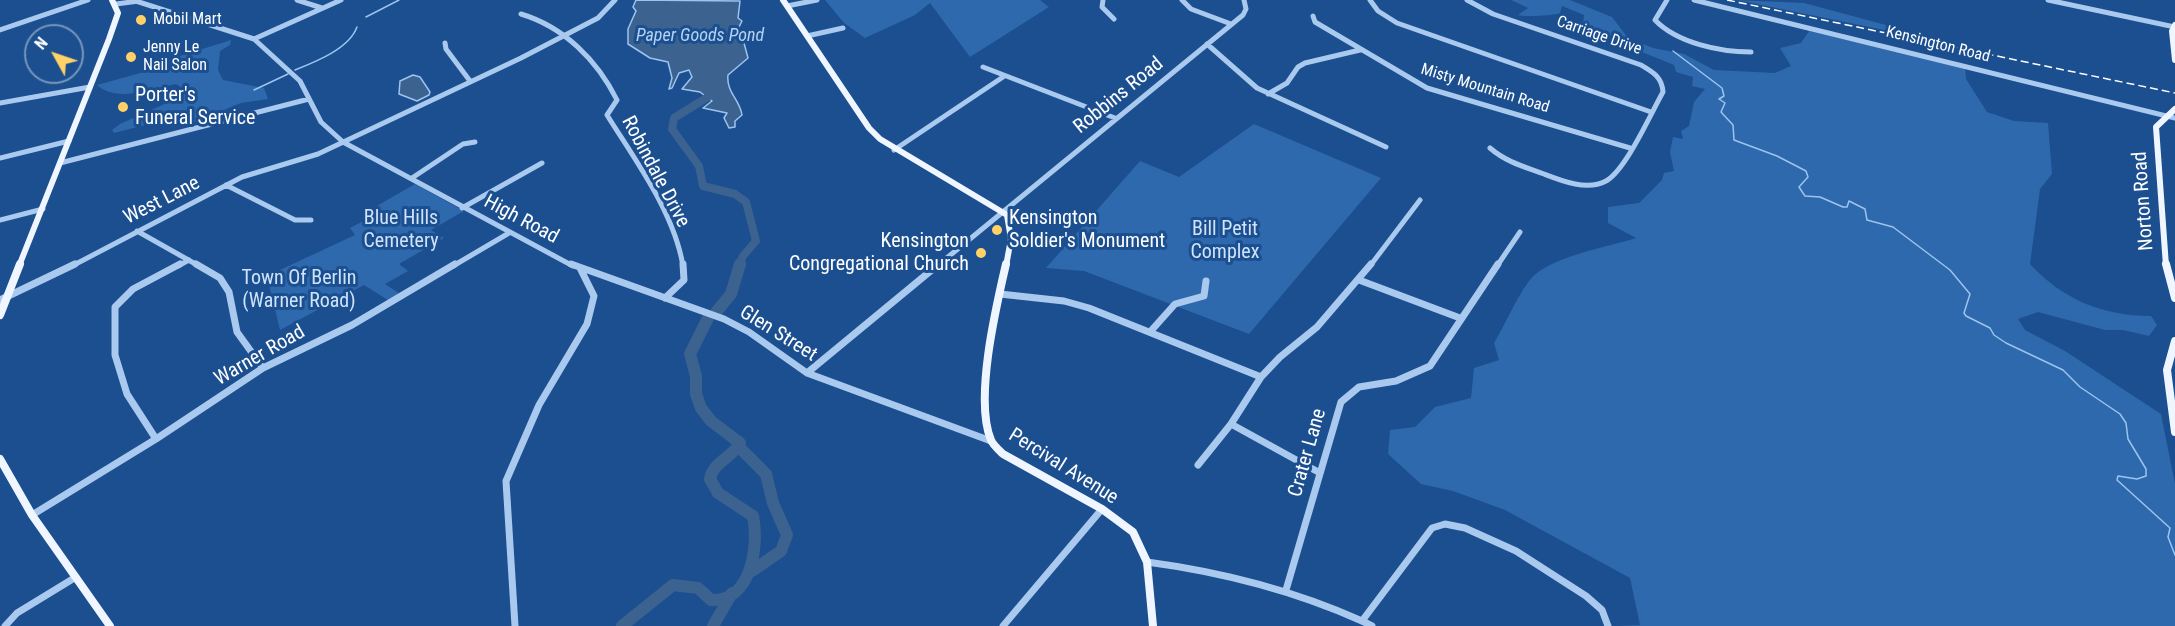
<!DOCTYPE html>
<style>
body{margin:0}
#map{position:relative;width:2175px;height:626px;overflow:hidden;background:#1b4f8f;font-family:"Roboto Condensed",sans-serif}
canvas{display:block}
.north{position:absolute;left:24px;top:24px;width:60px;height:60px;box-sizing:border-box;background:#1b4f8f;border:2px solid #7695bc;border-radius:50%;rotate:310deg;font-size:16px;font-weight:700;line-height:24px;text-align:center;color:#fff}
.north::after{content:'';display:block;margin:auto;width:21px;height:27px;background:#ffd166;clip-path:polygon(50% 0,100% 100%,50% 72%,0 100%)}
</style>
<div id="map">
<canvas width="2175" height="626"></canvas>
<div class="north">N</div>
</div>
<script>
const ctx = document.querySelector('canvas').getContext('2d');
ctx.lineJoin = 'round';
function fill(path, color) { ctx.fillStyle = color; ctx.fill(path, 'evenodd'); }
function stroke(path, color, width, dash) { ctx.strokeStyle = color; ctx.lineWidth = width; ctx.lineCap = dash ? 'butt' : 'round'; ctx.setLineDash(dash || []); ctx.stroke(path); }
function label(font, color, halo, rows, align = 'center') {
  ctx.font = font + ' "Roboto Condensed",sans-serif'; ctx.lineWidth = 6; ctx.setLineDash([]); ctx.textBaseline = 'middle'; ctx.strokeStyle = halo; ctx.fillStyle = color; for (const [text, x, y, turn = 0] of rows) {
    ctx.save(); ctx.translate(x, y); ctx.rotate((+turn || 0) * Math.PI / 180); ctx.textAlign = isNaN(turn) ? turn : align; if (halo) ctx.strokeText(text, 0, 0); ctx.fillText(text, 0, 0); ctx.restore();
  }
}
fill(new Path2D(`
 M825 0H1040L1049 7 970 57 930 3 915 15 865 38 844 23Z
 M1511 0H1570L1612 17 1628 38 1653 48 1684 54 1714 70 1775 73 1791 66 1780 48 1801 43 1809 31 1965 68 1966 79 1987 112 2014 121 2048 123 2052 174 2040 189 2030 264C2062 299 2103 316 2151 316L2157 325 2149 336 2123 330H2105L2038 312 2018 319 2025 330 2065 351 2161 414 2175 484V626H1618L1640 625 1630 578 1505 510 1453 491 1421 484 1388 454 1390 430 1415 427 1435 407 1471 398 1474 368 1499 360 1494 343C1506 323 1515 300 1529 281 1546 257 1608 247 1636 238L1608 223V207L1639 203 1662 180 1664 173 1674 171 1670 152 1673 137 1683 139 1681 131 1689 126 1694 102 1705 89 1692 86 1693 77 1676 72 1674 65 1627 46 1629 43 1583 25 1584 15 1562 6 1560 13C1552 16 1526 17 1518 15L1528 8Z
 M1737 0 1804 3 1927 36 1909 35Z
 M231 40 230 45 220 51 218 70 223 80 264 88 268 99 241 103 193 123 175 127 153 123 114 133 112 130 120 124 178 98 168 97 167 93 181 87 176 84C153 89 117 103 97 85L144 72 145 67Z
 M1254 124 1381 178 1249 334 1084 271 1046 268 1140 161 1179 177Z
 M415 184 464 211 431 230 444 238 399 264 408 271 385 284 400 294 388 300 364 285 280 330 267 276 355 235 350 228 381 212 375 207Z`), '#2e69ad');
const water = new Path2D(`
 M636 0 740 1 738 18 742 21 738 29 746 32 744 43 748 58 728 75C726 92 740 100 742 115L735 121V127L729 128 724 118 727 113 703 108 712 101 700 92 682 89 692 77 689 70 679 73 672 88 669 89 672 78 668 62 650 58 628 44V29L636 11 633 7Z
 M413 75 420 77 430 92 429 95 417 101 399 94 400 81Z`);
fill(water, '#3c6290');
stroke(water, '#9cc4f0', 1.5);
stroke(new Path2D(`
 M366 17 399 0
 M1673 51 1722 88 1724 96 1719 99 1725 103 1721 112 1733 125 1734 140 1777 156 1806 171 1808 177 1799 187 1805 196 1820 197 1843 207H1847L1849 201 1865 209 1867 220 1893 227 1950 270 1970 294 1964 313 1966 316 1990 328 1994 335 2006 343 2063 370 2080 387 2120 414 2126 423 2128 439 2146 469V476L2137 479 2118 476 2117 480 2170 528 2168 537 2175 555
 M295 70C315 62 349 49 357 27
 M254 90 288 74`), '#9cc4f0', 1.5);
stroke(new Path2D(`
 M710 85 708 97 674 118 672 129 699 166 703 186 735 194 746 202 756 241 743 256 739 266`), '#3c6290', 8);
stroke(new Path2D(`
 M717 311 731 294 740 264
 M739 447 766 474 773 503 787 535 781 551 752 571
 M622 626 673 585 698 588 711 600C752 602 759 545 753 516L718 493 710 479C713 462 732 458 740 443L711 421 701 408 696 394V376L690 354 708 318
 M713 626 732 593`), '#3c6290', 12);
stroke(new Path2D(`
 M297 0 322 8
 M1103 0 1102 7 1114 19
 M1182 0 1191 9 1231 24
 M1370 0 1378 11 1397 23 1651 112
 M1467 0 1493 14 1641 65C1653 72 1662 77 1663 92 1651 113 1626 170 1606 181 1587 191 1562 181 1544 174 1525 167 1506 162 1490 148
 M1667 0 1655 20C1677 43 1720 52 1751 52
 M1694 0 2175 118
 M2048 0 2175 27
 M136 1 254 39 300 81 321 122 343 142 573 266
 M116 4 139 1
 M787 6 817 0
 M521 14C564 27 597 60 617 100L607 115C635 160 674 212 683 266
 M1313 16 1315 22 1427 88 1630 148
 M0 30 88 0
 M807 36 843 28
 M254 39 341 0
 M445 43 446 49 470 81
 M1207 44 1257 88 1386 147
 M983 67 1115 118
 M1268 94 1287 83 1298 67 1305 63 1360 50
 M0 103 90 87
 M894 150 1003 77
 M0 158 69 141
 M60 163 309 99
 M412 178 463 144 475 142
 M226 185 295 220H311
 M462 208 542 163
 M0 220 43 209
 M137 231 199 266
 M72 266 242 177 318 154 521 58 598 18 615 0
 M178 266 189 260
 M453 266 509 233
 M937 266 1243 15 1246 9 1244 0
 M1370 266 1420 200
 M1497 266 1520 232`), '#a9c9ee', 5);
stroke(new Path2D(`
 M196 264 220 278 229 292 237 332 263 368
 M571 264 724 319 749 332 807 373 991 441
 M1359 280 1460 318
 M1000 294 1064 301 1089 308 1261 377
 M665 298 684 280 683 264
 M0 300 75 264
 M1150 332 1175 304 1204 296 1206 281
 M807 373 939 264
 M1231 424 1320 473
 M156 439 127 394 115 355V307L133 289 180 264
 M1198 465 1231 424 1261 377 1280 357 1317 327 1371 264
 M32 515 156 439 263 368 352 325 455 264
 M1147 562C1222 572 1293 590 1362 621
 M1286 590 1341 402 1359 387 1396 381 1430 366 1498 264
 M5 626 17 613 76 577
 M515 626 506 481 539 405 587 324 594 296 581 270
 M1003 626 1102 509
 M1372 626 1362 621 1432 528 1445 524 1465 528 1516 551 1586 596 1602 610 1608 626`), '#a9c9ee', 7);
stroke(new Path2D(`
 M783 0 869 128 880 139 1007 215 1011 239 1006 266
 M2175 25 2172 31 2175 60
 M19 266 109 39 118 13 112 0
 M2166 266 2156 127 2175 109`), '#f0f6ff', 6);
stroke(new Path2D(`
 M1006 264C996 307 974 400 991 440 993 445 999 450 1003 454L1102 509 1133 532 1147 562 1153 626
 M2166 264 2175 298
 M0 315 20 264
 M2175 341 2167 370 2175 432
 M0 459 32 515 110 626`), '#f0f6ff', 8);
stroke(new Path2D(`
 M1727 0 2175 93`), '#fff', 1.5, [8, 4]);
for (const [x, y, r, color] of [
 [141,20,6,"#ffd166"],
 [131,57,6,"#ffd166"],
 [123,107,6,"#ffd166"],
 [997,230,6,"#ffd166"],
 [981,253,6,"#ffd166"]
]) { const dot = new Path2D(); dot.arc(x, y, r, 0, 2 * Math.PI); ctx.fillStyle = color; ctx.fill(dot); stroke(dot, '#1b4f8f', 2); }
label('16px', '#fff', '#1b4f8f', [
 ["Mobil Mart",153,20],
 ["Jenny Le",143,48],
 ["Nail Salon",143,66]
], 'left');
label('16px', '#fff', '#1b4f8f', [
 ["Carriage Drive",1599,36,19],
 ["Kensington Road",1938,45,14],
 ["Misty Mountain Road",1485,89,17]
]);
label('italic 18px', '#b5d3f5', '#1b4f8f', [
 ["Paper Goods Pond",700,36]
]);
label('20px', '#fff', '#1b4f8f', [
 ["Porter's",135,96],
 ["Funeral Service",135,119],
 ["Kensington",1009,219],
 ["Soldier's Monument",1009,242],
 ["Kensington",969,242,"right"],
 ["Congregational Church",969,265,"right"]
], 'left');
label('20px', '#fff', '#1b4f8f', [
 ["Robbins Road",1119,96,-39],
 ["Robindale Drive",655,172,62],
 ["West Lane",162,201,-27],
 ["Norton Road",2144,201,-94],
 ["High Road",521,220,28],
 ["Glen Street",778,334,32],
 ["Warner Road",260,356,-30],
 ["Crater Lane",1308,453,-74],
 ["Percival Avenue",1063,467,32]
]);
label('20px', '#cfe3fa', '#1b4f8f', [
 ["Blue Hills",401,219],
 ["Cemetery",401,242],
 ["Bill Petit",1225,230],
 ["Complex",1225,253],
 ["Town Of Berlin",299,279],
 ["(Warner Road)",299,302]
]);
</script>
